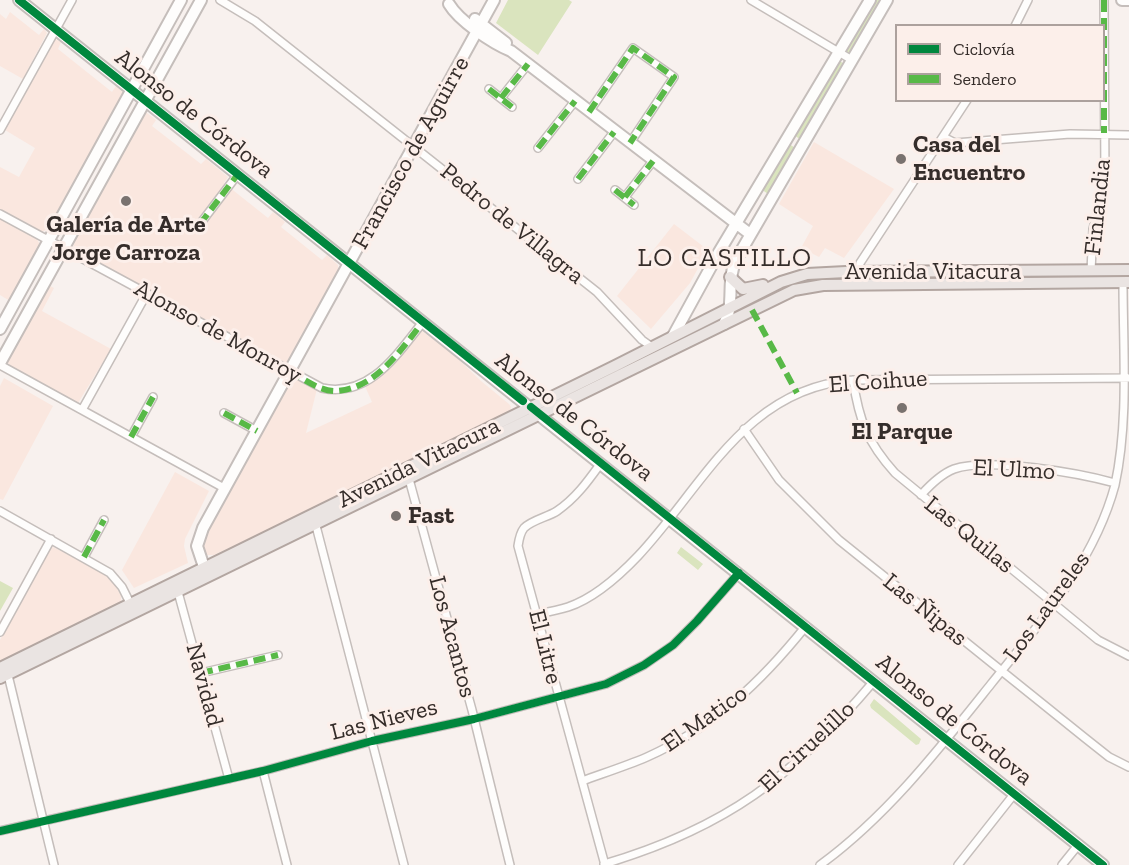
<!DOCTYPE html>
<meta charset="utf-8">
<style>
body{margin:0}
#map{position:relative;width:1129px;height:865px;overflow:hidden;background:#f8f1ee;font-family:"Zilla Slab",serif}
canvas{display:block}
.legend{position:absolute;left:895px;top:24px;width:210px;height:78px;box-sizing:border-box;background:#fcefea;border:2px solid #aca19d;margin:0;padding:8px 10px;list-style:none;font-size:18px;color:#352d2a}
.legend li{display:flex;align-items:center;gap:12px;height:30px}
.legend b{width:30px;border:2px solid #aca19d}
</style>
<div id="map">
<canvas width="1129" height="865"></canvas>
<ul class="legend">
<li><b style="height:8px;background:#00873e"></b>Ciclovía</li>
<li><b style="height:8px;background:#58b947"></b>Sendero</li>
</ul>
</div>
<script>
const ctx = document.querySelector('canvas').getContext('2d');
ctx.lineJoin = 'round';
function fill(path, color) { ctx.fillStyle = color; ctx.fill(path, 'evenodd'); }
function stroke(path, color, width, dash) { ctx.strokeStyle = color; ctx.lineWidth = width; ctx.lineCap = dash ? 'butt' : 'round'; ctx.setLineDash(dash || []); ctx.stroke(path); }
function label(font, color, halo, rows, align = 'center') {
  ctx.font = font + ' "Zilla Slab",serif'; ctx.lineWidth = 6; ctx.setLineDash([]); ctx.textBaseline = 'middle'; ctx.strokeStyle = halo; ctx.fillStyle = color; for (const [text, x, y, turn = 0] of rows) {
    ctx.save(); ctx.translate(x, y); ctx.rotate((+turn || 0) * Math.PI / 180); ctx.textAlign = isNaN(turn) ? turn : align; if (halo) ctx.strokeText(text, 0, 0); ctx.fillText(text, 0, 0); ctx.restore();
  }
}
fill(new Path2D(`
 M10 12 39 35 44 29 47 33 23 79 0 66V14L6 19Z
 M55 39 61 42 58 49 112 92 116 86 120 89 123 92V97L49 229 41 232 0 210V167L19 177 35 148 5 130Z
 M143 113H147L156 120 152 126 201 164 206 159 228 177 224 183 268 218 273 212 285 222 281 227 322 260 327 255 338 265 339 272 292 358 285 363H281L73 249 74 241Z
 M814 142 894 189 844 258 825 248 819 257 801 248 813 226 779 204Z
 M0 219 37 239 40 245 10 301 0 295Z
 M674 224 708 250 690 283 651 329 617 296Z
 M48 285 54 288 42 311 111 349 78 403 11 367 7 362 8 357Z
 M422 331 456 357 481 381 509 404 511 407 510 411 335 498 214 555H206L203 547 205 534 292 377 317 389 306 433 372 402 364 384 389 370 418 333Z
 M4 378 53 406 3 500 0 499V386Z
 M175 472 209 491 185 539 184 546 188 563 134 588 122 570Z
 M53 547 102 571 116 586 121 596V603L0 663V640L49 550Z`), '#fae7df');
fill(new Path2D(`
 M508 0H569L572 2 538 55 496 23Z
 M873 0H884L851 55 843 50Z
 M838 60 846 65 801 140 794 135Z
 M788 143 795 148 768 194 761 189Z
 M1108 275V278L872 280 871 278Z
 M844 277 843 279C799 279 782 290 743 309V306C782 287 800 279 844 277Z
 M681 547 703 564 698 570 677 553Z
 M0 581 13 588 0 611Z
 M874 699 921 739 919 744 916 745 871 708 870 705Z`), '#dae4be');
const street = new Path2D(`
 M220 0 255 21 597 292 642 340 652 347
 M751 0 852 60
 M1015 26 1028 0
 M489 89 512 107
 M501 98 528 64
 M589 112 633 48 674 77 630 143
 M0 130 72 0
 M943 137 955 143 1070 134 1129 135
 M538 148 575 101
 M578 179 614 132
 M615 190 634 205
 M625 197 653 161
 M0 214 322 388C370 398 397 354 423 322
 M200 224 238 174
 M1091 271 1093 229 1105 182 1104 0
 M862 284 859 275 860 263 967 100
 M0 365 224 488
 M853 380C859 420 867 442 895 473L1098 640 1129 656
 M82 410 147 293
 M224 413 257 431
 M744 429 779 480 839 540 1085 738 1109 757 1129 767
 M131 437 153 397
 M601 463C588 481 576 498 557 511 548 517 532 520 524 528 520 533 519 539 518 546L605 865
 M409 479 472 710 510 865
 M921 495C930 485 941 474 954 469 988 457 1079 473 1115 483
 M0 511 110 573 122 587 130 603
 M315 522 404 865
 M84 557 104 520
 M178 592 229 779
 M537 614C548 612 559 610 568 607 595 598 619 576 638 556 703 487 745 388 853 380L1129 378
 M0 632 51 539
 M201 673 278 655
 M8 675 54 865
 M263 771 287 865
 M582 781C604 773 626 766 647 757 714 727 761 682 806 626
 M0 831 263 771 372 741 474 719 606 684 644 665 673 645 697 621 739 573
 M604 864C726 828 793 777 874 681
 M820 865C887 816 939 749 991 684 1040 623 1094 563 1115 485 1129 420 1123 349 1123 282
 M958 865 1015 793
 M1062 865 1079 844`);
const secondary = new Path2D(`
 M19 0 1103 865
 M1122 0H1129
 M449 4C459 21 492 43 511 51L750 234
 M475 19 506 43
 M724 324C736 303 725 281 737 258L887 0
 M0 329 181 0
 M673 336 719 252 870 0
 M0 363 201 0
 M204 567 197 546 203 528 494 0`);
const primary = new Path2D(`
 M730 277 743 289 763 285
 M0 668 615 366 781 282 807 274 846 272 1129 270
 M0 678 794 290 823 285 1129 282`);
stroke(street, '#c5bebb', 10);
stroke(secondary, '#c5bebb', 14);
stroke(primary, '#b3a6a1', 14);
stroke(street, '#fefdfc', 7);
stroke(secondary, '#fefdfc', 10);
stroke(primary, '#eae4e2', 10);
stroke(new Path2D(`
 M1104 0V133
 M489 89 512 107
 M501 98 528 64
 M589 112 633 48 674 77 630 143
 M538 148 575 101
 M578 179 614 132
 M615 190 634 205
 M625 197 653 161
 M200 224 238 174
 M752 310 797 393
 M290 371C303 379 321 392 337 391 377 388 401 349 423 322
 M224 413 257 431
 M131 437 153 397
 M84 557 104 520
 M201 673 278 655`), '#58b947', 6, [12, 6]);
stroke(new Path2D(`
 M19 0 523 401
 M531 407 1103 865
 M0 831 263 771 372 741 474 719 606 684 644 665 673 645 697 621 739 573`), '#00873e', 8);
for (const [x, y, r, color] of [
 [901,159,6,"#79726f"],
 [126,201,6,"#79726f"],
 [902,408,6,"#79726f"],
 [396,516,6,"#79726f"]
]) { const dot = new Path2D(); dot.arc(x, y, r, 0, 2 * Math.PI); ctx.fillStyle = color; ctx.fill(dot); stroke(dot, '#fcefea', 2); }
label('24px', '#352d2a', '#fcefea', [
 ["Alonso de Córdova",194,114,38],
 ["Francisco de Aguirre",411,153,-61],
 ["Finlandia",1098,207,-84],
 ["Pedro de Villagra",512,224,39],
 ["Avenida Vitacura",933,272],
 ["Alonso de Monroy",218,332,29],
 ["El Coihue",878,382,-4],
 ["Alonso de Córdova",574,417,38],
 ["Avenida Vitacura",419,463,-26],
 ["El Ulmo",1014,470,3],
 ["Las Quilas",969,535,39],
 ["Los Laureles",1047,607,-54],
 ["Las Ñipas",925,610,39],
 ["Los Acantos",452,637,75],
 ["El Litre",545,647,76],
 ["Navidad",204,685,75],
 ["El Matico",705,719,-35],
 ["Las Nieves",384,720,-14],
 ["Alonso de Córdova",954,720,39],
 ["El Ciruelillo",807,747,-43]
]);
label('bold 24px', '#352d2a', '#fcefea', [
 ["Casa del",913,145],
 ["Encuentro",913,173],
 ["Galería de Arte",126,225,"center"],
 ["Jorge Carroza",126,253,"center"],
 ["El Parque",902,432,"center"],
 ["Fast",408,516]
], 'left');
ctx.letterSpacing = '1.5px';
label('26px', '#352d2a', '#fcefea', [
 ["LO CASTILLO",725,259]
]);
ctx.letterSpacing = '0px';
</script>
